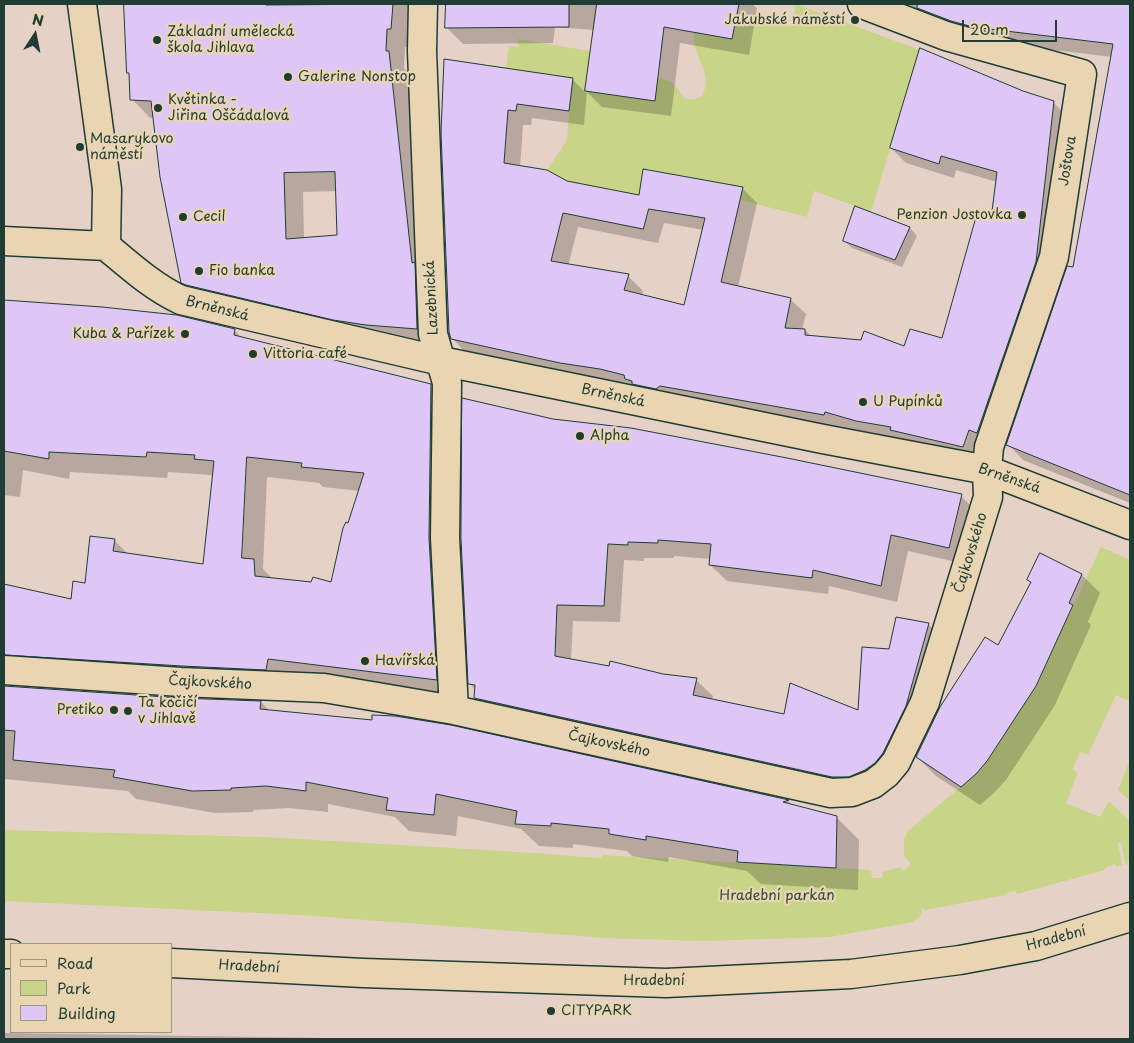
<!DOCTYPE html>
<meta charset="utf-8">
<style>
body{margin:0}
#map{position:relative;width:1134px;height:1043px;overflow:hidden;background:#e6d1c7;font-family:"Playpen Sans",sans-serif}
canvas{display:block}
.frame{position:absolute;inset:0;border:5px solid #1f3d34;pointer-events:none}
.legend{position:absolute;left:10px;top:943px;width:162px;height:90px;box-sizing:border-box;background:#ead5b3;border:1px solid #999880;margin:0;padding:6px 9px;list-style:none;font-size:15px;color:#1f3d34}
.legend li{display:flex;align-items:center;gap:10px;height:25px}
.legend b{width:25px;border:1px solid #999880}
.north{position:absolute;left:10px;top:10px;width:50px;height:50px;-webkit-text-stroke:4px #ead5b3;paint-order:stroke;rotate:11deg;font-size:14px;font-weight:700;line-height:20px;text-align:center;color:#1f3d34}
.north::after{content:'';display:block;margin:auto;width:18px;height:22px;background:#1f3d34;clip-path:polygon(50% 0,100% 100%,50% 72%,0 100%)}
.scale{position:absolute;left:962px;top:20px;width:95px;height:22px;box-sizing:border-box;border:2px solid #1f3d34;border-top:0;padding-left:6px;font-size:15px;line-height:18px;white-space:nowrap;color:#1f3d34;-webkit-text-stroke:4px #ead5b3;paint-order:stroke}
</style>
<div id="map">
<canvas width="1134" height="1043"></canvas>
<div class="frame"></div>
<ul class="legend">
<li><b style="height:6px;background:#ead5b3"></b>Road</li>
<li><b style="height:14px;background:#c8d588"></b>Park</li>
<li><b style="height:14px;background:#dec7f7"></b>Building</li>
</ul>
<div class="north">N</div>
<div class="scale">20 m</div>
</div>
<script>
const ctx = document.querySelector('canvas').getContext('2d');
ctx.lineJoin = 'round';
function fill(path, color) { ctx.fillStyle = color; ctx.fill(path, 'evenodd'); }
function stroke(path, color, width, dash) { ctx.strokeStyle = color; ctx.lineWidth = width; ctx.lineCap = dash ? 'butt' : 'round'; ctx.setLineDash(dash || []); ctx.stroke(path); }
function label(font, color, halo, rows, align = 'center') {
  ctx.font = font + ' "Playpen Sans",sans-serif'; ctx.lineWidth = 4.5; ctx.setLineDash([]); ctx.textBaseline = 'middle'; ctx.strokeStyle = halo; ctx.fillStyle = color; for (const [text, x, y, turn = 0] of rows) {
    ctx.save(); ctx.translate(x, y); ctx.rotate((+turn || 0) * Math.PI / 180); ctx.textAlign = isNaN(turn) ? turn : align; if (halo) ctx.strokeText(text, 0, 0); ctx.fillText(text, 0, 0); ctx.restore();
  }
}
fill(new Path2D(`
 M796 4 920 50 871 212 814 191 807 217 740 200 743 187 643 169 639 195 567 181 547 170 567 140 572 78 506 68 509 46 518 47V39L590 51 585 91 654 101 658 78C676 80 675 88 686 99H694L701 97C716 74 691 57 694 33L732 39 737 13 791 27Z
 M1101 547 1130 560V701L1116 695 1088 755 1080 752 1073 769 1078 773 1066 803 1100 817 1109 801 1130 821V855L1126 866 1121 842H1118L1122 865 1116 867 1115 864 1105 868V870L1017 894 1016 891 1005 893 1006 895 924 910 923 908H921L922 914 913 922 830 937 702 941 606 938 299 915 4 901V830L265 837 519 852 600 858 603 855 871 870 872 878H882L883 872 900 867 904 871 911 864 904 856V839L908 831 976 774 987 761 1031 694 1041 675Z
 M1130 760V801L1118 790Z`), '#c8d588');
fill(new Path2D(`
 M125 4H410V47H405L404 68 407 72 430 280 435 347 202 301 183 282 155 118H150L132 99 131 75 128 72ZM337 191 338 236 304 239 303 192Z
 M447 4H752L757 8 749 55 680 43 671 116 602 107 587 92 584 125 532 118 531 125H523L520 167 567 182 640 196 742 188 757 203 738 287 790 299 806 314 802 330H805L811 336 905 347 943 339 992 220 997 182 956 170 954 178 906 163 891 148 1023 92 1054 103 1069 118 1051 277 978 462 888 440 840 426 839 429 467 354 452 338 442 133 572 79 586 93 594 30 555 27 553 43 463 44 447 28ZM664 223 704 230 685 307 642 295 643 291 628 276 568 266 578 227 658 243Z
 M889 4H1130V395L1122 415 1130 419V503L1023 460 1008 444 1074 268 1112 57 989 42Z
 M856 208 910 228 917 236 902 267 852 248 844 241Z
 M4 301 234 330 243 339 430 385 451 406 457 700 4 663V585L72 600 86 584 114 540 129 555 205 566 214 477 211 475 168 472 167 478 70 472 69 479 23 470 20 497 4 495ZM267 477 319 483 323 487 360 491 332 583 273 579 263 569Z
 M552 420 961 496 977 512 965 564 908 551 897 602 829 586 828 594 727 581 710 565 711 559 674 556V558H644V561L624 560 620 622 573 621 571 660 663 676 696 680 713 696 712 700 785 715 859 712 890 650 928 624 944 640 866 792 492 714 475 698 476 690 470 684Z
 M1082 575 1100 593 1088 622 1091 625 1055 705 1006 780 995 792 980 805 936 776 917 757 999 647 1032 583 1029 580Z
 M4 687 180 699 261 702 270 711 451 727 788 801 793 806 836 817 859 840 858 890 761 884 747 871 669 857 668 862 632 856 627 851 573 844V848L539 846 521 829 458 816 456 836 409 831 395 817 328 804V812L289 808 253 810V812L215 813 136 799 128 791 4 779Z
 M4 1033 390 1039H4Z`), '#0003');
const building = new Path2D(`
 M124 4H266V5L393 4 391 29H387L386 51H389L412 263 415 262 417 329 366 325 333 320 186 285 181 283 160 177 151 101 130 100 129 73H127ZM335 172 337 235 286 239 284 173Z
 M446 4H569V27L445 28Z
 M597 4H739L732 39 664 27 655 101 585 91Z
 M918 4H1130V495L1006 445 1067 266 1073 267 1113 44 973 27 951 21 917 8Z
 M920 48 1023 91 1054 101 1036 262 977 433 969 430 963 447 890 430 891 427 856 421 825 412 824 415 660 386 656 389 632 384V381L625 379 624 375 600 369 560 363 451 339 449 332 441 133 444 59 573 78 569 111 517 104 516 111 508 110 504 163 547 170 567 181 639 195 643 169 743 187 721 282 791 298 785 328 805 329V335L861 340 864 331 904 346 910 329 942 338 976 217 991 219 997 172 941 156 939 164 890 148ZM649 209 705 218 684 305 624 290 629 274 551 261 563 213 643 229Z
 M855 206 910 227 895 260 843 241Z
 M4 300 102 307 177 315 235 329 234 335 431 384 429 538 437 680 268 659 266 670 182 666 4 655V584L71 599 73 581 85 583 90 536 115 539 113 551 203 564 214 461 194 459 195 455 147 452 146 457 49 452V459L4 451ZM247 457 302 463 301 467 364 473 348 523 346 522 343 528 331 582 313 577 311 582 255 576 254 559 242 558Z
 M462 398 553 419 631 428 787 458 962 494 949 548 891 535 881 586 813 570 812 578 709 565 711 544 658 540V543L628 542V545L608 544 604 606 557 605 555 656 609 666 610 661 663 674 697 678 693 695 784 714 790 683 858 710 862 647 889 649 896 617 929 623 906 706 883 753 875 763 865 770 849 777H832L474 698 475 685 468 684 461 538Z
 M1040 553 1082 574 1069 603 1073 605 1036 686 987 761 976 774 961 787 916 757 940 707 985 637 998 645 1031 582 1027 580Z
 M4 686 180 698 261 701 260 709 372 720V715L395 716 451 725 789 800 783 802 837 816 836 868 737 862 738 851 646 836V840L609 834V829L551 823V826L515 824 517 811 436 794 434 815 386 810 388 798 306 782V791L266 786 231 788V790L192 791 113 777 115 770 13 760 15 731 4 730Z`);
fill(building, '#dec7f7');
stroke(building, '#1f3d34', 1);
const minor = new Path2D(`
 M82 4 107 189 106 246
 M423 4 422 51 433 334 447 383 445 538 454 710
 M4 241 106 246
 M106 246C130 266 153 287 181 300L441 361 823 439 987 470 1130 525
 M4 670 181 682 324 688 454 710 831 793 852 792 873 784 886 774 896 762 925 702 988 497 987 470 989 447 1054 257 1082 74 946 36 862 4`);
const secondary = new Path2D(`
 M4 954H11
 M171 963 363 973 666 983 851 974 960 960 1036 946 1130 917`);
stroke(minor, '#1f3d34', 31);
stroke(secondary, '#1f3d34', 31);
stroke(minor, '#ead5b3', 28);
stroke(secondary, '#ead5b3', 28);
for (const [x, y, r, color] of [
 [855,20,5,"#1f3d34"],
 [157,40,5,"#1f3d34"],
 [288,77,5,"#1f3d34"],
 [158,108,5,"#1f3d34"],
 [80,147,5,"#1f3d34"],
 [1022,215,5,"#1f3d34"],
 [183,217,5,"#1f3d34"],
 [199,271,5,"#1f3d34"],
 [185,334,5,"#1f3d34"],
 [253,354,5,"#1f3d34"],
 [863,402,5,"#1f3d34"],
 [580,436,5,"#1f3d34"],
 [365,661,5,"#1f3d34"],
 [114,710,5,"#1f3d34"],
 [128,711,5,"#1f3d34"],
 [551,1011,5,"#1f3d34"]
]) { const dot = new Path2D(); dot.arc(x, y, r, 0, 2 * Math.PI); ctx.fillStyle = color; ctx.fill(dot); stroke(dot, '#ead5b3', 2); }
label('14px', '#1f3d34', '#ead5b3', [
 ["Jakubské náměstí",845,20,"right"],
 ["Základní umělecká",167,32],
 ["škola Jihlava",167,48],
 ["Galerine Nonstop",298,77],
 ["Květinka -",168,100],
 ["Jiřina Oščádalová",168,116],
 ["Masarykovo",90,139],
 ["náměstí",90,155],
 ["Penzion Jostovka",1012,215,"right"],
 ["Cecil",193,217],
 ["Fio banka",209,271],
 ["Kuba & Pařízek",175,334,"right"],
 ["Vittoria café",263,354],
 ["U Pupínků",873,402],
 ["Alpha",590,436],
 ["Havířská",375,661],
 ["Ta kočičí",138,703],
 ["v Jihlavě",138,719],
 ["Pretiko",104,710,"right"],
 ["CITYPARK",561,1011]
], 'left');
label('14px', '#1f3d34', '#ead5b3', [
 ["Joštova",1068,161,-81],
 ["Lazebnická",432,298,-93],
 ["Brněnská",217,309,14],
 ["Brněnská",613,396,12],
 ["Brněnská",1009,479,19],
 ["Čajkovského",971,553,-73],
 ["Čajkovského",210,683,3],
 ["Čajkovského",609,744,12],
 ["Hradební",1056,939,-15],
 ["Hradební",249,967,3],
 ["Hradební",654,981]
]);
label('14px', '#304c3c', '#ead5b3', [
 ["Hradební parkán",777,896]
]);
</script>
